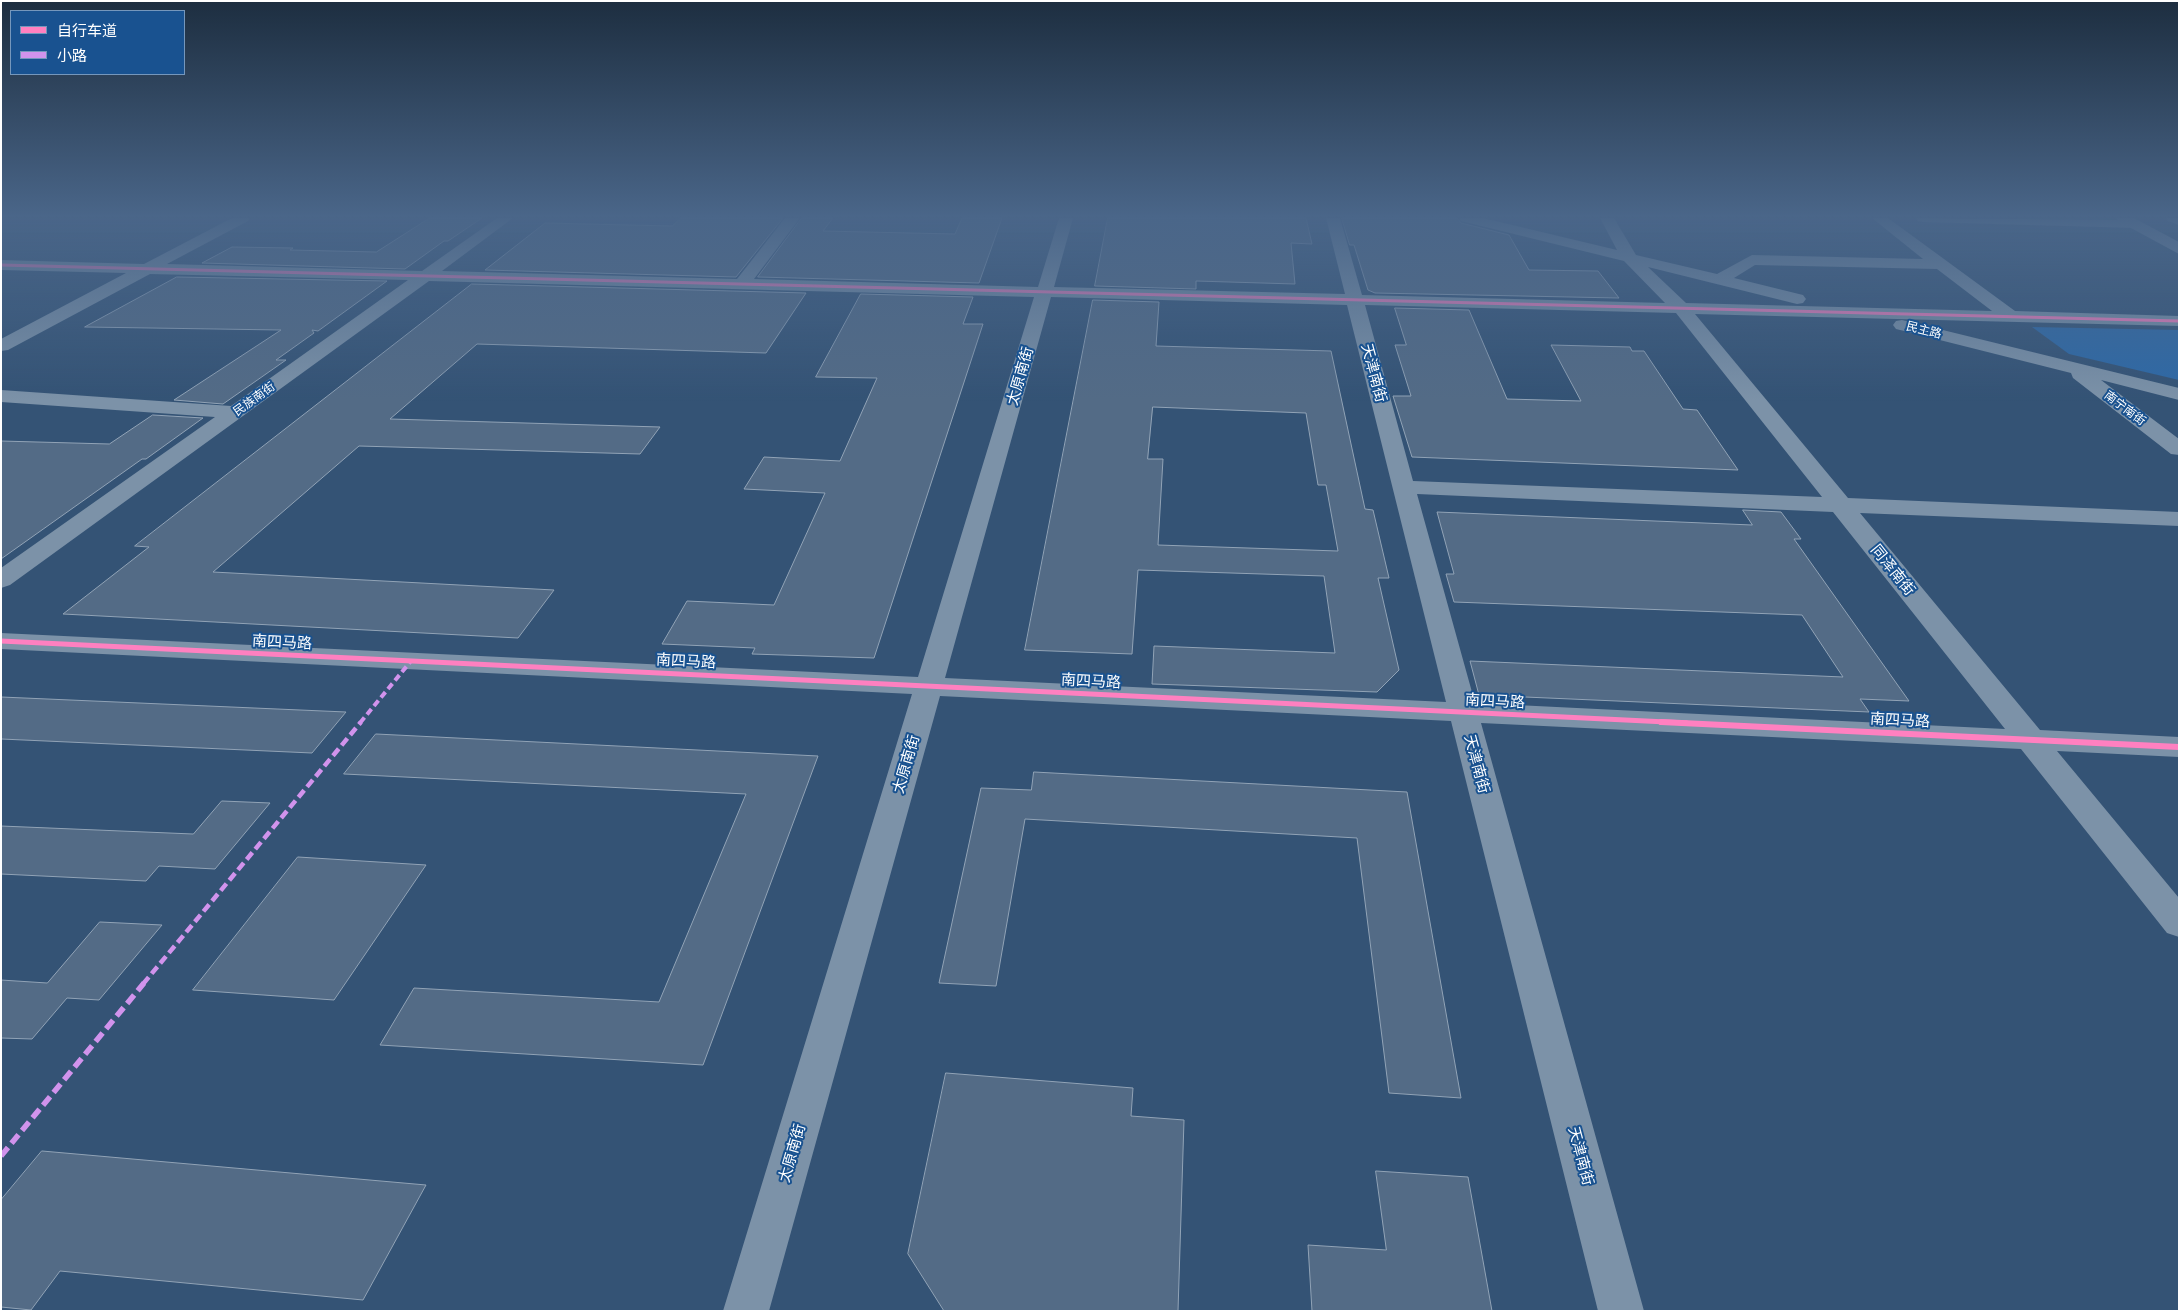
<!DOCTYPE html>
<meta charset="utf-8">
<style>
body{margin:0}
#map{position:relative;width:2180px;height:1312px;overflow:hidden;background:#345375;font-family:Commissioner,"Noto Sans SC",sans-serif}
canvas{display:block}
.frame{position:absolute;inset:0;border:2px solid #fff;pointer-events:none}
.legend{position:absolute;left:10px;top:10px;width:175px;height:65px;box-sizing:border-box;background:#195290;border:1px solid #7597bc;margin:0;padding:6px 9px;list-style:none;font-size:15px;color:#fff}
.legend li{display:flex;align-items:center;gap:10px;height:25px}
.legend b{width:25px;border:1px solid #7597bc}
</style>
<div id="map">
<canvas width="2180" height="1312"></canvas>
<div class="frame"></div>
<ul class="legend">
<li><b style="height:6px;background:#ff80c0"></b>自行车道</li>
<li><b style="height:6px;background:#d193ec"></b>小路</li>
</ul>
</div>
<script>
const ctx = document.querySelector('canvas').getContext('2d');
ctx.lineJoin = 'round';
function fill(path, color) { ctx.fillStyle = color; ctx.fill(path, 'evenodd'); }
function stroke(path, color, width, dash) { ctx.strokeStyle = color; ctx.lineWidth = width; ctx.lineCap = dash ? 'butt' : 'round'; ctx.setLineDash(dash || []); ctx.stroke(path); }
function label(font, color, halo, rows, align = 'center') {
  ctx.font = font + ' Commissioner,"Noto Sans SC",sans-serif'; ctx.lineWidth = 4; ctx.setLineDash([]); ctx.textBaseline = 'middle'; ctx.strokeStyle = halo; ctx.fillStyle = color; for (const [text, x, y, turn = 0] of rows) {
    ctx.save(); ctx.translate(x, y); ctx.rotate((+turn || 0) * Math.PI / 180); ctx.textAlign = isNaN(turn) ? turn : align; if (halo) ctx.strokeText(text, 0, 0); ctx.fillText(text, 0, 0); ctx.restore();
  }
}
fill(new Path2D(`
 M2032 327 2179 330V380L2069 354Z`), '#2d69a7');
const building = new Path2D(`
 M430 218H482L448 241H444L405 269 202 263 232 247 293 248 290 250 376 252Z
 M681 218H783L736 277 485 270 545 223 672 226Z
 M802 218H833L823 231 955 234 962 218H1002L979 283 758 277Z
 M1108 218H1306L1312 244 1291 243 1295 284 1196 281V289L1095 286Z
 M1342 218H1457L1461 223 1509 235 1529 270 1598 271 1619 298 1375 293 1368 290 1354 245H1350Z
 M177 277 387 281 318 331 312 330 314 333 276 360H286L223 404 174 400 281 330 85 327Z
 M472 284 806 293 766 353 477 344 390 419 660 427 640 454 359 446 213 572 554 590 518 638 63 614 149 547 135 546Z
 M861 294 973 297 963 324H983L874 658 752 654 755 648 662 644 687 601 774 605 825 493 744 489 764 457 840 461 877 378 816 377Z
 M1093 300 1159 302 1156 346 1331 351 1365 509 1373 510 1389 578H1378L1399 670 1377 692 1152 684 1154 646 1335 653 1324 576 1138 570 1132 654 1025 650ZM1153 407 1306 413 1318 485H1326L1338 551 1158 545 1163 459H1148Z
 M1395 308 1469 310 1507 399 1581 401 1551 345 1630 347 1632 351H1644L1683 409 1697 410 1738 470 1412 457 1393 396H1411L1395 345H1406Z
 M153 415 203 418 146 459H142L1 559V441L109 444Z
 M1743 510 1781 512 1801 539H1794L1909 701 1860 699 1869 712 1479 695 1470 661 1843 677 1802 615 1454 602 1446 574H1454L1437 512 1752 525Z
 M1 697 346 712 312 753 1 739Z
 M376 734 818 756 703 1065 380 1045 414 988 659 1002 746 794 344 774Z
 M1034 772 1407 792 1461 1098 1389 1093 1357 838 1025 819 996 986 939 983 981 788 1031 790Z
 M222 801 270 803 215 869 159 866 146 881 1 874V826L193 834Z
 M298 857 426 865 334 1000 193 990Z
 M100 922 162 925 99 1000 67 998 32 1039 1 1038V980L47 983Z
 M946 1073 1133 1088 1131 1116 1184 1120 1178 1311H944L908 1254Z
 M42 1151 426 1185 363 1300 60 1271 31 1310 1 1307V1200Z
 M1376 1171 1468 1177 1492 1311H1312L1308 1245 1386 1250Z`);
fill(building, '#536b86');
stroke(building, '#91a3b6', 1);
fill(new Path2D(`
 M232 218H250L248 221 167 264 422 271 497 218H513L442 271 737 279 785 218H800L754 279 1038 287 1059 218H1073L1054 287 1345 294 1326 218H1340L1362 295 1665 303 1624 261 1461 221 1459 218H1483L1617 250 1600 218H1614L1636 255 1717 274 1752 255 1923 259 1872 218H1888L2015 311 2179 316V326L1695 314 1848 498 2179 512V526L1860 513 2040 730 2179 737V757L2057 751 2179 898V937L2167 933 2021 749 1481 723 1644 1311H1598L1451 721 940 696 769 1311H723L912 694 1 649V633L918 677 1034 297 429 281 10 585 1 588V568L215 417 1 402V390L231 406 408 280 150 274 8 350 1 351V339L126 273 1 270V260L144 264ZM1755 265 1937 269 1992 311 1686 303 1648 267 1797 304 1803 303 1806 299 1803 295 1734 278ZM1051 297 1347 305 1446 702 945 678ZM1365 305 1676 313 1822 497 1413 481ZM1417 494 1833 512 2005 729 1475 703Z
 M1916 218 2135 220 2140 221 2142 224 2140 227 2135 228 1923 222 1918 221Z
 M1902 320 2179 388V400L2101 380 2179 439V455L2171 454 2073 378 2071 373 1896 329 1893 325 1896 321Z`), '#7c92a8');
fill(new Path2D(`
 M2116 218H2134L2179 242V254L2118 221Z
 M2166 218H2179V225L2168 221Z`), '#7b8fa7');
stroke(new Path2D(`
 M360 723 411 661`), '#d193ec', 4, [7, 4]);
stroke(new Path2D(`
 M143 984 361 722`), '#d193ec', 4.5, [9, 4.5]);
stroke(new Path2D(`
 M1 1156 144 983`), '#d193ec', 5.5, [11, 5.5]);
stroke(new Path2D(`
 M1 265 2179 321`), '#ff80c0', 3);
stroke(new Path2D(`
 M1 641 1687 723`), '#ff80c0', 5);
stroke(new Path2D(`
 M1661 722 2179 747`), '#ff80c0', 6);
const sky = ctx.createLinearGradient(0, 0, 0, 401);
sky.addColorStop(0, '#1d2e40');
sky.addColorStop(0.54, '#4a6689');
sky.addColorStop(1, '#4a668900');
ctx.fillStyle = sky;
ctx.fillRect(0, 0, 2180, 401);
label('12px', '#fff', '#195290', [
 ["民主路",1924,330,14],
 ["民族南街",254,399,-36],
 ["南宁南街",2125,408,37]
]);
label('15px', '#fff', '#195290', [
 ["天津南街",1374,373,75],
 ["太原南街",1020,376,-74],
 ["同泽南街",1893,570,51],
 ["南四马路",282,642,3],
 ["南四马路",686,661,3],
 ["南四马路",1091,681,3],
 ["南四马路",1495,701,3],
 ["南四马路",1900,720,3],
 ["太原南街",906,764,-74],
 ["天津南街",1477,764,75],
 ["太原南街",792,1153,-74],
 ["天津南街",1581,1156,75]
]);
</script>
